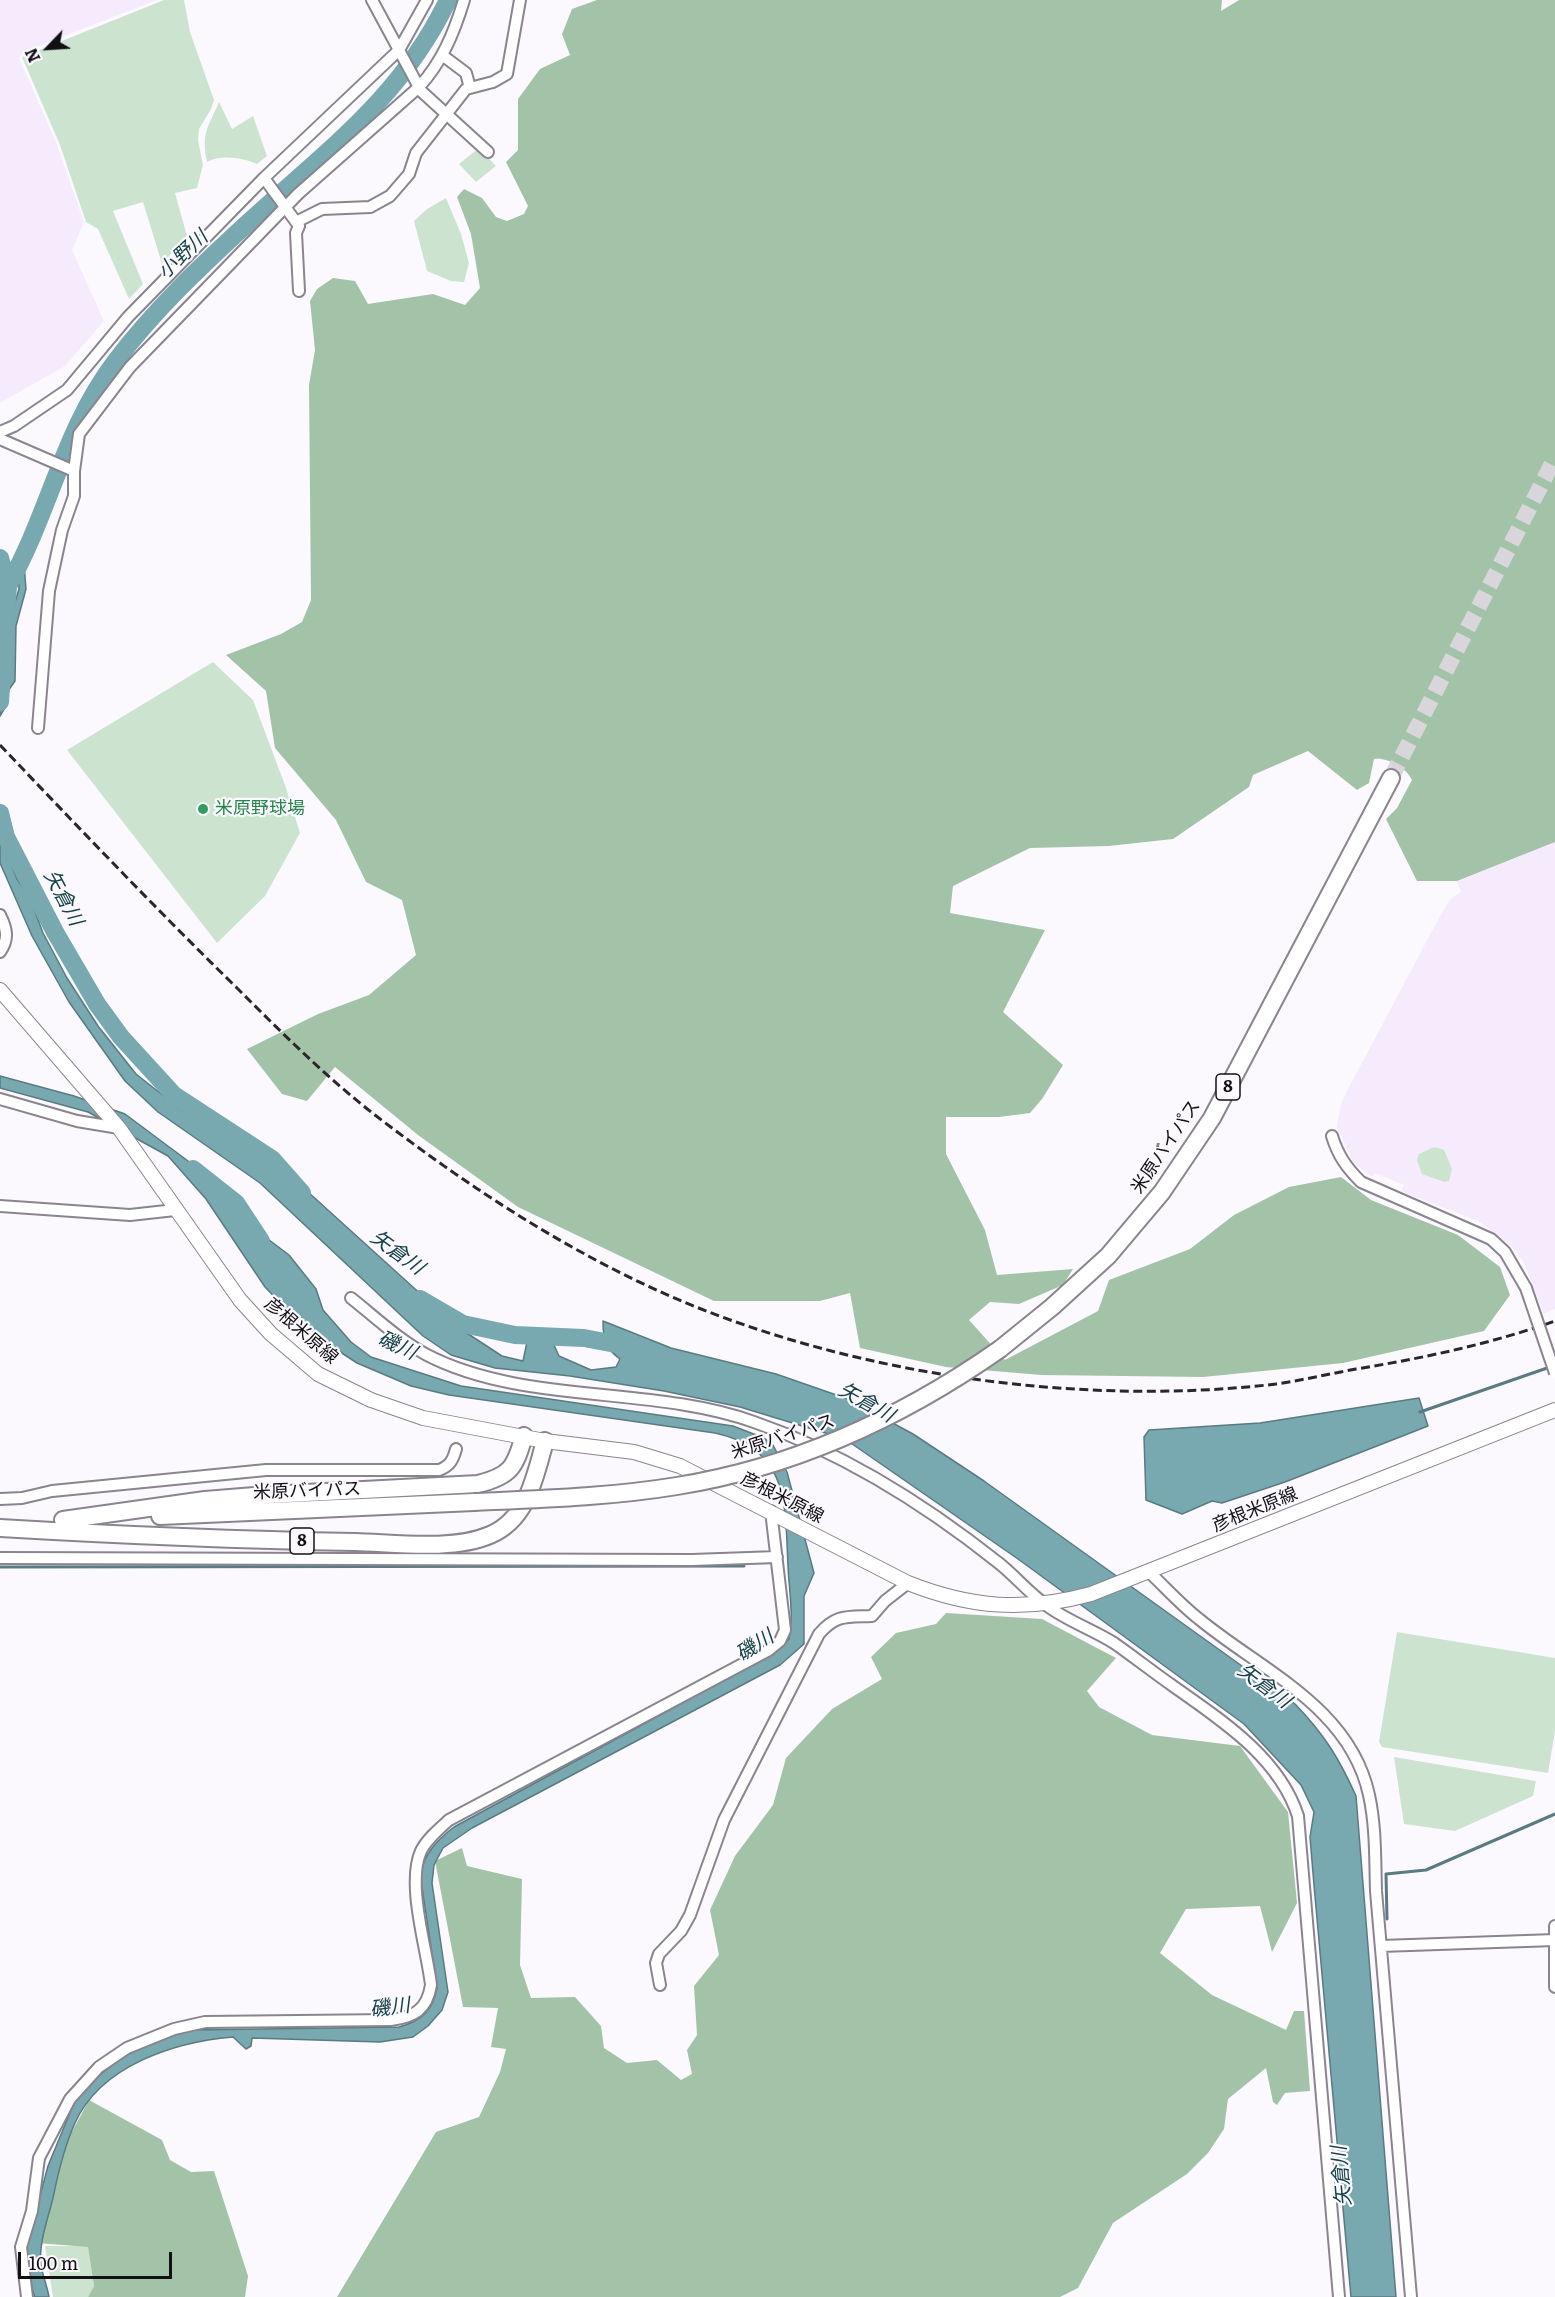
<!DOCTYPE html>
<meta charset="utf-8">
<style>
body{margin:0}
#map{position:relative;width:1555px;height:2297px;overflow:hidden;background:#fcf9fe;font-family:Literata,serif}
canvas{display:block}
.north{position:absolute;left:18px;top:18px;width:60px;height:60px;-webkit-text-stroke:4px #fcf9fe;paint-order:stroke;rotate:245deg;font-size:16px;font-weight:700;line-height:24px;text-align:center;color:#121014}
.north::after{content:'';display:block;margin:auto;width:21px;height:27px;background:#121014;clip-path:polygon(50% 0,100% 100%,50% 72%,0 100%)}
.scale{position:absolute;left:18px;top:2252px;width:154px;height:27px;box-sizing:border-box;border:3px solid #121014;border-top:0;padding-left:8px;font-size:18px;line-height:21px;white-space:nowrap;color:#121014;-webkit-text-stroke:4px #fcf9fe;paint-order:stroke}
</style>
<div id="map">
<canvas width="1555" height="2297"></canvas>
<div class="north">N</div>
<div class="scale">100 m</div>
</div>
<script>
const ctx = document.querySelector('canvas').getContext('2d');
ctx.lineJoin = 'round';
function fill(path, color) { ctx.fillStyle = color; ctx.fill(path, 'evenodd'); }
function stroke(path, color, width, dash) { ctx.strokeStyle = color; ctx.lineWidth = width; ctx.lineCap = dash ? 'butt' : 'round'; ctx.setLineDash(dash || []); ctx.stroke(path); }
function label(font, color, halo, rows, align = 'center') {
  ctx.font = font + ' Literata,"Noto Sans JP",serif'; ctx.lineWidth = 4.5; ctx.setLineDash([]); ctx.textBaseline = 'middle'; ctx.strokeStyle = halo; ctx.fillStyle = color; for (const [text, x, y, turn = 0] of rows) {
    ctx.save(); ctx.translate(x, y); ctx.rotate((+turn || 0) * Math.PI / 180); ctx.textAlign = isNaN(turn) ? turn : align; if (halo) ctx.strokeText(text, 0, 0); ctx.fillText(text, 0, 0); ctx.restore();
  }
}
fill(new Path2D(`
 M0 0H157L23 52 19 58 56 142 84 222 72 250 104 321 65 366 0 403Z
 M1555 842V1309L1544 1314 1523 1261 1511 1246 1480 1222 1401 1191 1404 1185 1375 1173 1372 1177 1362 1170 1352 1160 1341 1135 1338 1136 1337 1126 1341 1104 1348 1089 1440 916 1450 899 1461 892 1457 881Z`), '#f5ebfd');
fill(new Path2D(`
 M164 0H184L190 32 214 100 211 109 199 129 198 140 203 165 197 188 175 193 187 236 162 264 143 202 113 211 143 284 129 299 98 229 86 222 60 145 22 57Z
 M219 102 232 129 253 116 267 156 257 164C243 158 221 154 207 162 201 132 208 128 219 102Z
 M479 148 496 166 476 182 459 164Z
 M446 198 461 234 469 263 464 282 451 281 427 271 414 221 427 209Z
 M213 662 253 700 285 785 300 833 265 896 217 943 67 750Z
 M1434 1147 1444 1150 1452 1169 1449 1181 1444 1182 1422 1174 1417 1160 1419 1154Z
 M1397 1632 1555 1658V1731L1548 1773 1382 1747 1379 1742Z
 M1394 1757 1536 1781 1533 1796 1455 1831 1404 1824Z
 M45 2246H88L94 2286 88 2297H53Z`), '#cce4cf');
fill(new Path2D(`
 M597 0H1222L1221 11 1239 0H1555V842L1457 881H1417L1386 819 1397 808 1412 780C1407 768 1387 757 1374 759L1369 783 1357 790 1308 751 1253 775 1249 787 1173 839 1109 846 1030 848 953 886 950 913 1045 930 1003 1012 1063 1065 1042 1099 1030 1113 999 1117H946V1154L985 1230 997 1275 1073 1269 1063 1285 1019 1304 990 1302 969 1320 1005 1360 1098 1311 1109 1280 1190 1249 1234 1215 1289 1187 1341 1177 1371 1200 1458 1235 1500 1267 1510 1295 1484 1331 1343 1363 1203 1377 1041 1375 946 1367 860 1348 850 1293 820 1301H714L518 1207 418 1135 335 1067 307 1101 282 1094 247 1049 318 1014 369 995 416 955 402 900 366 882 336 820 275 748 266 691 226 655 281 634 302 622 311 600 309 385 315 350 310 301 317 289 333 278 355 281 368 304 433 294 465 305 480 288 471 234 457 197 464 189 482 198 496 217 507 221 524 214 528 206 506 162 518 150V99L540 69 570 55 562 34 572 9Z
 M946 1613 1042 1619 1116 1658 1087 1691 1099 1707 1152 1735 1240 1746 1288 1812 1297 1903 1272 1952 1260 1906 1186 1909 1160 1953 1212 1995 1286 2030 1294 2011H1304L1310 2091 1285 2093 1277 2105 1273 2102 1266 2068 1228 2099 1224 2129 1208 2153 1187 2174 1113 2223 1078 2288 1060 2297H337L436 2132 479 2117 500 2072 506 2049 491 2047 498 2008 463 2007 435 1861 462 1848 467 1866 522 1879 520 1965 531 1998 575 1997 601 2026 604 2048 627 2063 657 2060 681 2080 692 2074 687 2050 697 2035 694 1986 719 1955 710 1910 735 1856 773 1805 786 1758 832 1709 882 1679 871 1657 896 1633 936 1624Z
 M89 2100 162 2140 170 2160 191 2172 214 2171 248 2276 245 2297H88L94 2286 88 2247 37 2243 68 2139Z`), '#a2c3a7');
const water = new Path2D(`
 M23 552 26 589 16 626 15 681 8 691 6 706 0 716V683L6 673 8 625 19 589 17 557Z
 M0 836 17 879 30 898 43 933 67 978 98 1026 136 1074 179 1108 260 1154 308 1192 456 1326 502 1356 523 1361 527 1342 541 1329 552 1332 554 1345 559 1356 591 1370 616 1367 620 1359C605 1348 603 1339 603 1321L671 1348 776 1374 848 1399 913 1434 984 1481 1295 1704C1324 1734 1339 1758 1356 1796L1396 2297H1351L1314 1885 1310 1837 1314 1812 1301 1785 1244 1724 1018 1559 845 1439 740 1407 664 1391 570 1376 495 1368 451 1355 423 1336 260 1183 158 1112 125 1081 69 1002 32 936 0 863Z
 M0 1076 74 1096 125 1114 192 1164 256 1230 289 1255 316 1289 323 1310 351 1342 371 1357 461 1386 733 1426 764 1438 773 1445 787 1472 814 1573 804 1596V1644L780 1665 472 1828 443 1848 434 1865 432 1883 448 1992 442 2010 428 2026 413 2037 380 2042 252 2038 251 2046 246 2049 233 2037C175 2042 101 2065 75 2123 64 2147 58 2173 53 2198 48 2219 38 2244 41 2266 43 2276 47 2286 49 2297H35L24 2267 25 2252 48 2166 76 2098 93 2080 119 2060 139 2047 189 2030 399 2027C421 2021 434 2010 437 1987L420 1874C425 1853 437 1840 454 1827L776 1652 789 1639C794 1615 789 1590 788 1566 785 1503 789 1449 715 1433L449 1395 411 1386 357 1363 328 1344 291 1314 265 1287 206 1199 168 1156 88 1112 0 1088Z
 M1419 1398 1428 1426 1285 1482 1222 1503 1212 1501 1182 1514 1146 1500 1144 1437 1149 1430 1260 1423Z`);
fill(water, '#78a9b0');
stroke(water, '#597b81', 1.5);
stroke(new Path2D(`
 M1420 1412 1550 1367
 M0 1567 744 1566
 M1387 1919 1386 1874 1426 1870 1555 1814`), '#597b81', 3);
stroke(new Path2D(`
 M0 558 8 586 0 702
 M8 586C49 514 64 429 115 362 154 310 202 265 250 221 327 150 401 98 448 0
 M0 813 6 837 55 932 97 1004 121 1037 174 1095 272 1159 302 1193
 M193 1169 236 1203 261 1241
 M420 1299 463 1324 515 1335 584 1338 626 1346`), '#78a9b0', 18);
stroke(new Path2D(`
 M1391 778 1555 458`), '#d9d6db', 16, [16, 8]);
const minor = new Path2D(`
 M372 0 421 91 488 152
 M442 55 466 73 470 88
 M264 178 299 226 296 233 299 291
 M296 222 322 209 370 207 390 196 409 174 416 153 466 89 493 82 507 74 520 0
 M0 432 14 426 67 390 128 317 264 178 399 50 427 0
 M0 439 74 471
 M38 728 49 591 62 530 74 496V471L79 434 130 367 298 194 419 87C442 62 454 33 464 0
 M0 915C7 929 9 939 0 952
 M0 1099 77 1121 119 1128
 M1332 1136C1338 1156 1347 1168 1361 1182L1491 1239 1505 1252 1526 1288
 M0 1206 130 1215 175 1210
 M351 1298C375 1317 399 1340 427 1355 524 1405 651 1385 754 1422 844 1453 926 1505 1000 1564 1016 1577 1029 1593 1046 1605 1067 1621 1092 1629 1114 1643 1134 1657 1153 1672 1173 1686 1221 1720 1279 1757 1298 1816L1339 2297
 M0 1499 22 1498 52 1491 266 1470H439C450 1466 453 1460 456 1449
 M0 1558 692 1560 777 1557
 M1149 1572C1165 1587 1181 1605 1199 1619 1262 1671 1350 1707 1369 1795 1376 1827 1375 1859 1376 1891L1411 2297
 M1555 1926V1987
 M1381 1946 1555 1940
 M660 1985 656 1963 659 1954 681 1931 690 1915 724 1820 819 1634C836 1614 847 1617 872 1616L885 1601 908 1583
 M27 2297 21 2247 32 2211 39 2158 70 2099 99 2067 127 2048 174 2029 205 2022 391 2020C414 2017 427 2010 431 1985 427 1949 406 1884 421 1851 427 1839 439 1829 449 1820L769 1650 780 1641 785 1630 771 1511`);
const major = new Path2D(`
 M0 990 119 1128 240 1300 271 1334 318 1374 371 1400 423 1418 545 1441 634 1452 680 1466 908 1583C971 1608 1025 1612 1091 1594L1555 1410`);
const highway = new Path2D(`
 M1000 1349 1052 1307 1108 1256 1162 1192 1212 1118 1391 778
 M160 1516 474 1502
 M63 1520 205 1500 267 1495 478 1484C511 1476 515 1467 524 1436
 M0 1528C118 1535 236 1540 355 1542 395 1543 453 1551 490 1535 528 1519 535 1476 545 1441`);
stroke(minor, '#8a848e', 14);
stroke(major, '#8a848e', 16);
stroke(highway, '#8a848e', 20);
stroke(minor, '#fff', 10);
stroke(major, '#fff', 14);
stroke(highway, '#fff', 16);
stroke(new Path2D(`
 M0 745C78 827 156 909 237 988 281 1032 326 1077 375 1115 467 1186 565 1250 672 1297 853 1375 1081 1407 1276 1384 1303 1380 1329 1374 1356 1369 1424 1358 1490 1344 1555 1321`), '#2a272c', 3, [9, 4.5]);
const minorBridge = new Path2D(`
 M1526 1288 1555 1373`);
const highwayBridge = new Path2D(`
 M474 1502C542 1499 610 1497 677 1486 795 1467 903 1417 1000 1349`);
stroke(minorBridge, '#8a848e', 14, []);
stroke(highwayBridge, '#8a848e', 20, []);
stroke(minorBridge, '#fff', 10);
stroke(highwayBridge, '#fff', 16);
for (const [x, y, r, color] of [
 [203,809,6,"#2e9e5b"]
]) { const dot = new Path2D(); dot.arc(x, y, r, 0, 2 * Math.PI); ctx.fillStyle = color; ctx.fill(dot); stroke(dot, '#fcf9fe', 2); }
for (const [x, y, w] of [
 [1228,1087,24],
 [302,1541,24]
]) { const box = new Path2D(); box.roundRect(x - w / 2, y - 13, w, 26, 4.5); ctx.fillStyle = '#fcf9fe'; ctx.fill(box); stroke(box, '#121014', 1.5); }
label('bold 16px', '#121014', null, [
 ["8",1228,1087],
 ["8",302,1541]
]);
label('18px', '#27864d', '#fcf9fe', [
 ["米原野球場",215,809]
], 'left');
label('18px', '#121014', '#fcf9fe', [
 ["米原バイパス",1166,1147,-56],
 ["彦根米原線",301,1331,41],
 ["米原バイパス",783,1437,-18],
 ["米原バイパス",307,1491,-2],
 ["彦根米原線",782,1498,27],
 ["彦根米原線",1255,1510,-22]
]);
label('italic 20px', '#154248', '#fcf9fe', [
 ["小野川",183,255,-43],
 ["矢倉川",63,898,62],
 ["矢倉川",397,1253,36],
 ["磯川",397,1346,25],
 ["矢倉川",866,1403,29],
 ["磯川",755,1646,-33],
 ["矢倉川",1264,1686,37],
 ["磯川",390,2008,-7],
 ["矢倉川",1342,2176,-95]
]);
</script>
